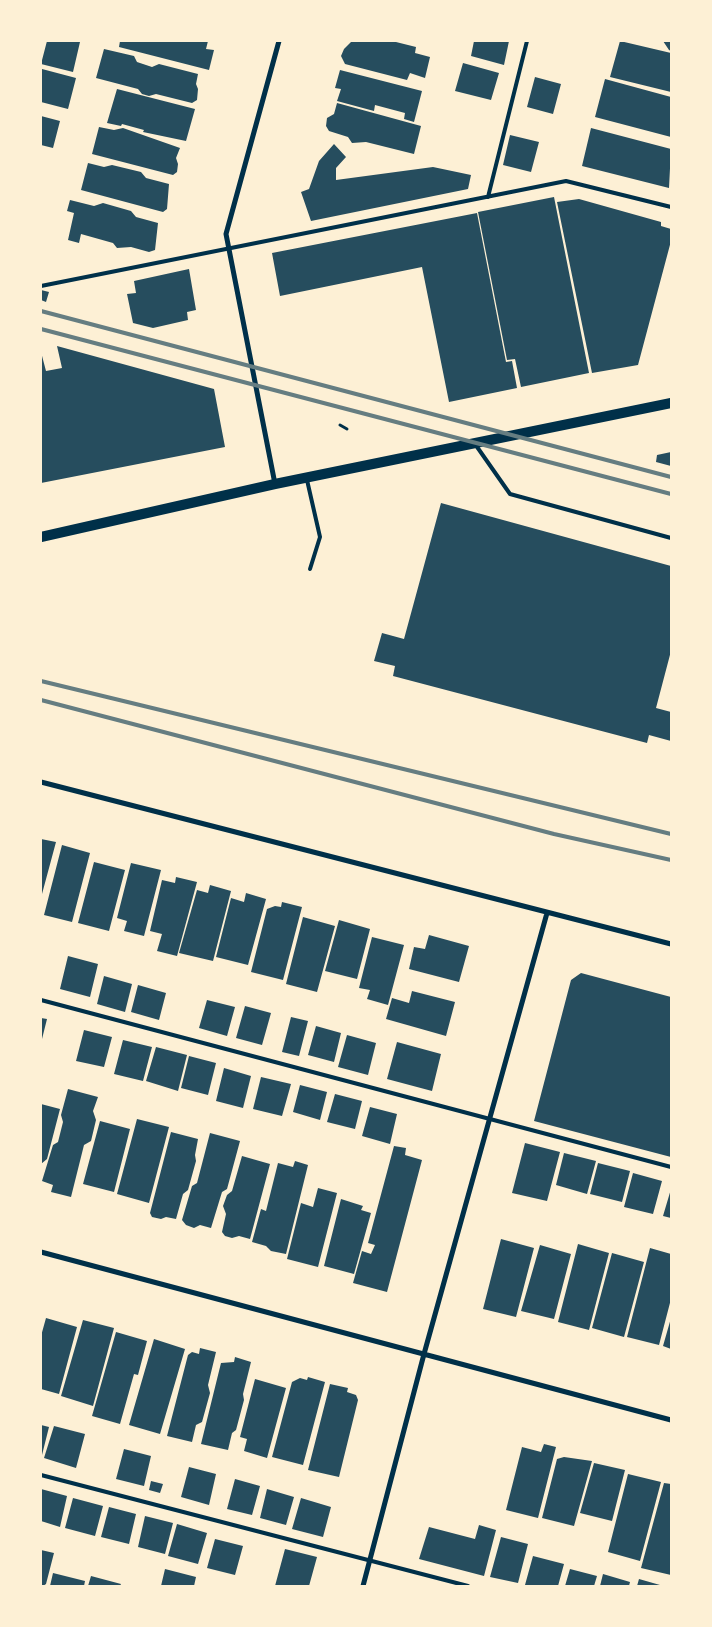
<!DOCTYPE html>
<style>
body{margin:0}
#map{position:relative;width:712px;height:1627px;overflow:hidden;background:#fdf0d5;font-family:Poppins,sans-serif}
canvas{display:block}
.frame{position:absolute;inset:0;border:42px solid #fdf0d5;pointer-events:none}
</style>
<div id="map">
<canvas width="712" height="1627"></canvas>
<div class="frame"></div>
</div>
<script>
const ctx = document.querySelector('canvas').getContext('2d');
ctx.lineJoin = 'round';
function fill(path, color) { ctx.fillStyle = color; ctx.fill(path, 'evenodd'); }
function strokePath(path, color, width, dash) { ctx.strokeStyle = color; ctx.lineWidth = width; ctx.lineCap = dash ? 'butt' : 'round'; ctx.setLineDash(dash || []); ctx.stroke(path); }
const building = new Path2D(`
 M47 41 80 42 73 72 41 64Z
 M120 41H208L206 49 214 50 209 70 119 47Z
 M352 41H392L416 47 415 53 430 57 425 78 410 73 407 80 345 64 341 56 344 49Z
 M474 41H509L504 65 471 56Z
 M620 41 671 53V92L610 77Z
 M663 41H671V51L669 50Z
 M104 49 134 56 137 62 152 67 159 64 198 74 196 84 198 89 197 100 192 103 156 94 149 96 142 94 138 89 96 78Z
 M463 63 499 73 491 100 455 91Z
 M42 69 76 78 68 109 41 102Z
 M340 70 422 91 414 122 404 119 405 113 375 105 374 111 337 101 341 89 335 88Z
 M535 77 561 84 553 114 527 107Z
 M605 79 671 97V137L595 117Z
 M117 89 195 109 186 141 143 132 144 130 122 124 121 126 107 123Z
 M337 103 421 126 414 154 366 142 352 143 348 137 329 131 326 126 327 118 334 114Z
 M41 116 60 121 53 148 41 145Z
 M99 127 114 130 123 128 180 148 176 158 178 164 177 172 173 175 92 154Z
 M591 128 671 149 669 188 582 166Z
 M510 135 539 142 531 172 503 165Z
 M334 144 346 157 336 168V180L433 167 471 175 468 189 311 221 301 192 309 189 319 161Z
 M88 163 104 167 112 165 141 172 146 178 169 184 167 209 163 212 81 190Z
 M554 197 589 373 521 387 515 359 507 360 478 212Z
 M579 199 661 222V226L671 229V241L638 365 592 373 557 202Z
 M70 200 94 206 103 203 131 211 136 217 158 223 155 250 149 252 131 247 117 248 113 243 81 234 79 243 68 240 74 213 67 211Z
 M477 213 506 362 512 361 517 388 449 402 422 267 280 296 272 253Z
 M189 269 196 310 187 312 188 320 153 328 133 323 127 294 136 293 134 281Z
 M41 290 49 292 46 302 41 300Z
 M57 346 214 389 225 447 41 483V352L46 371 62 368Z
 M671 452V466L656 462 657 455Z
 M441 503 671 566V651L656 708 671 712V741L649 735 647 743 393 676 395 666 374 661 382 633 404 639Z
 M41 839 56 842 42 894H41Z
 M62 845 90 853 72 922 44 915Z
 M94 862 125 870 109 931 78 923Z
 M131 863 161 870 144 936 124 931 127 921 117 918Z
 M176 877 197 882 177 956 157 951 162 934 150 931 162 880 175 883Z
 M210 885 231 891 213 961 179 953 197 890 208 893Z
 M246 893 266 899 248 965 216 957 231 898 244 902Z
 M282 902 302 907 283 980 251 972 267 909 275 906 281 907Z
 M303 917 335 926 317 992 286 984Z
 M339 920 370 929 357 979 325 971Z
 M429 935 469 946 459 982 409 969 414 947 425 949Z
 M372 937 404 945 388 1005 367 999 370 990 359 988Z
 M68 956 98 964 90 997 60 989Z
 M581 973 671 997V1157L534 1121 571 980Z
 M104 976 132 984 125 1012 97 1004Z
 M138 985 166 993 159 1020 131 1012Z
 M412 991 455 1002 446 1036 386 1019 392 998 409 1003Z
 M207 1000 235 1007 227 1036 199 1028Z
 M245 1006 271 1013 262 1045 236 1038Z
 M291 1017 308 1021 299 1056 282 1052Z
 M41 1018 47 1019 42 1039H41Z
 M316 1026 341 1033 334 1062 308 1055Z
 M84 1030 112 1037 104 1067 76 1061Z
 M347 1035 376 1043 368 1075 338 1067Z
 M123 1040 152 1047 143 1081 114 1074Z
 M397 1042 441 1054 432 1091 387 1079Z
 M156 1047 187 1055 178 1091 146 1081Z
 M189 1056 216 1063 208 1095 181 1088Z
 M224 1068 251 1076 243 1108 216 1101Z
 M261 1077 291 1084 282 1116 253 1109Z
 M300 1085 327 1092 320 1120 293 1112Z
 M68 1089 98 1097 93 1111 96 1120 91 1141 84 1145 71 1197 51 1192 53 1185 42 1181 53 1145 58 1142 63 1122 61 1115Z
 M335 1094 362 1101 355 1129 327 1122Z
 M41 1104 60 1109 47 1159 41 1164Z
 M370 1107 397 1114 390 1144 362 1136Z
 M137 1119 169 1127 149 1203 117 1194Z
 M100 1121 130 1129 114 1192 83 1184Z
 M171 1132 198 1139 195 1155 196 1161 188 1190 183 1194 176 1219 166 1217 161 1219 152 1217 150 1213Z
 M210 1133 240 1141 227 1189 222 1192 211 1228 200 1225 194 1228 186 1225 182 1220 192 1186 197 1183Z
 M525 1143 560 1152 547 1201 512 1193Z
 M394 1146 406 1148 405 1155 422 1160 387 1292 353 1283 362 1251 371 1254 375 1245 368 1243Z
 M564 1153 596 1161 587 1194 556 1185Z
 M242 1156 270 1164 250 1239 239 1236 232 1238 225 1236 222 1232 226 1214 223 1206 227 1195 232 1191Z
 M295 1161 308 1165 286 1254 271 1251 266 1246 252 1242 261 1209 266 1211 278 1163 293 1167Z
 M598 1163 630 1171 622 1202 590 1194Z
 M633 1173 662 1181 653 1214 624 1207Z
 M318 1188 337 1193 318 1267 287 1259 301 1203 313 1207Z
 M671 1189V1218L663 1216Z
 M341 1199 363 1206 361 1210 371 1213 354 1274 324 1266Z
 M501 1239 534 1248 516 1317 483 1309Z
 M578 1244 609 1253 589 1330 558 1322Z
 M540 1245 571 1254 554 1319 521 1311Z
 M650 1248 671 1254V1299L659 1345 627 1337Z
 M612 1253 644 1262 624 1337 592 1328Z
 M46 1318 77 1327 59 1394 41 1389V1336Z
 M671 1318V1349L663 1346Z
 M83 1320 114 1328 93 1406 61 1396Z
 M116 1332 147 1341 138 1375 134 1374 120 1424 92 1416Z
 M154 1339 185 1349 160 1434 129 1425Z
 M200 1348 216 1352 208 1385 210 1393 202 1422 196 1425 192 1442 167 1436 188 1355 192 1352 199 1354Z
 M235 1357 251 1362 243 1394 244 1400 236 1430 232 1433 228 1450 201 1444 221 1363 234 1362Z
 M308 1377 325 1382 303 1465 272 1457 292 1382 300 1378 307 1380Z
 M255 1379 286 1388 267 1458 244 1451 247 1439 240 1437Z
 M330 1384 348 1388 347 1392 356 1395 358 1400 339 1477 308 1470Z
 M41 1425 49 1427 42 1455 41 1454Z
 M54 1426 85 1434 76 1468 44 1458Z
 M544 1444 556 1447 538 1518 506 1510 522 1447 541 1452Z
 M124 1449 151 1456 144 1486 116 1479Z
 M564 1457 592 1461 574 1526 542 1518 557 1459Z
 M594 1463 625 1470 612 1521 580 1513Z
 M189 1467 216 1474 209 1505 181 1497Z
 M628 1474 661 1482 640 1561 608 1552Z
 M235 1479 260 1486 252 1515 227 1509Z
 M151 1481 163 1484 160 1493 149 1490Z
 M664 1483 671 1484V1575L641 1568Z
 M41 1489 67 1496 60 1527 41 1521Z
 M267 1489 294 1497 286 1525 260 1518Z
 M73 1498 103 1506 95 1536 65 1528Z
 M301 1498 331 1507 323 1537 292 1529Z
 M109 1507 136 1514 129 1544 101 1537Z
 M145 1516 173 1523 165 1554 138 1547Z
 M177 1524 207 1533 198 1564 168 1556Z
 M479 1525 496 1530 484 1576 419 1559 429 1527 475 1539Z
 M501 1537 528 1544 518 1583 490 1577Z
 M215 1539 243 1546 235 1575 207 1568Z
 M285 1549 317 1557 309 1586H275Z
 M41 1550 54 1553 46 1584 43 1586H41Z
 M533 1556 564 1564 558 1586 525 1585Z
 M165 1569 196 1577 194 1586H161Z
 M570 1569 597 1576 594 1586H565Z
 M53 1573 85 1581 84 1586H50Z
 M603 1574 630 1582 629 1586H600Z
 M91 1576 121 1584 120 1586H88Z
 M639 1579 660 1585V1586H637Z`);
const path = new Path2D(`
 M340 425 347 429`);
const service = new Path2D(`
 M488 197 527 41
 M41 286 566 181 671 207
 M475 444 510 494 671 538
 M307 480 320 537 310 569
 M41 1000 671 1167
 M41 1475 468 1586`);
const minor = new Path2D(`
 M275 484 226 234 279 41
 M41 782 671 944
 M41 1252 671 1420
 M363 1586 424 1354 547 913`);
const secondary = new Path2D(`
 M41 537 275 484 671 403`);
const rail = new Path2D(`
 M41 311 671 477
 M41 329 671 494
 M41 681 671 834
 M41 700 554 834 671 860`);
fill(building, '#264d5e');
strokePath(path, '#003049', 3);
strokePath(service, '#003049', 4);
strokePath(minor, '#003049', 5);
strokePath(secondary, '#003049', 10);
strokePath(rail, '#657d81', 4);
</script>
